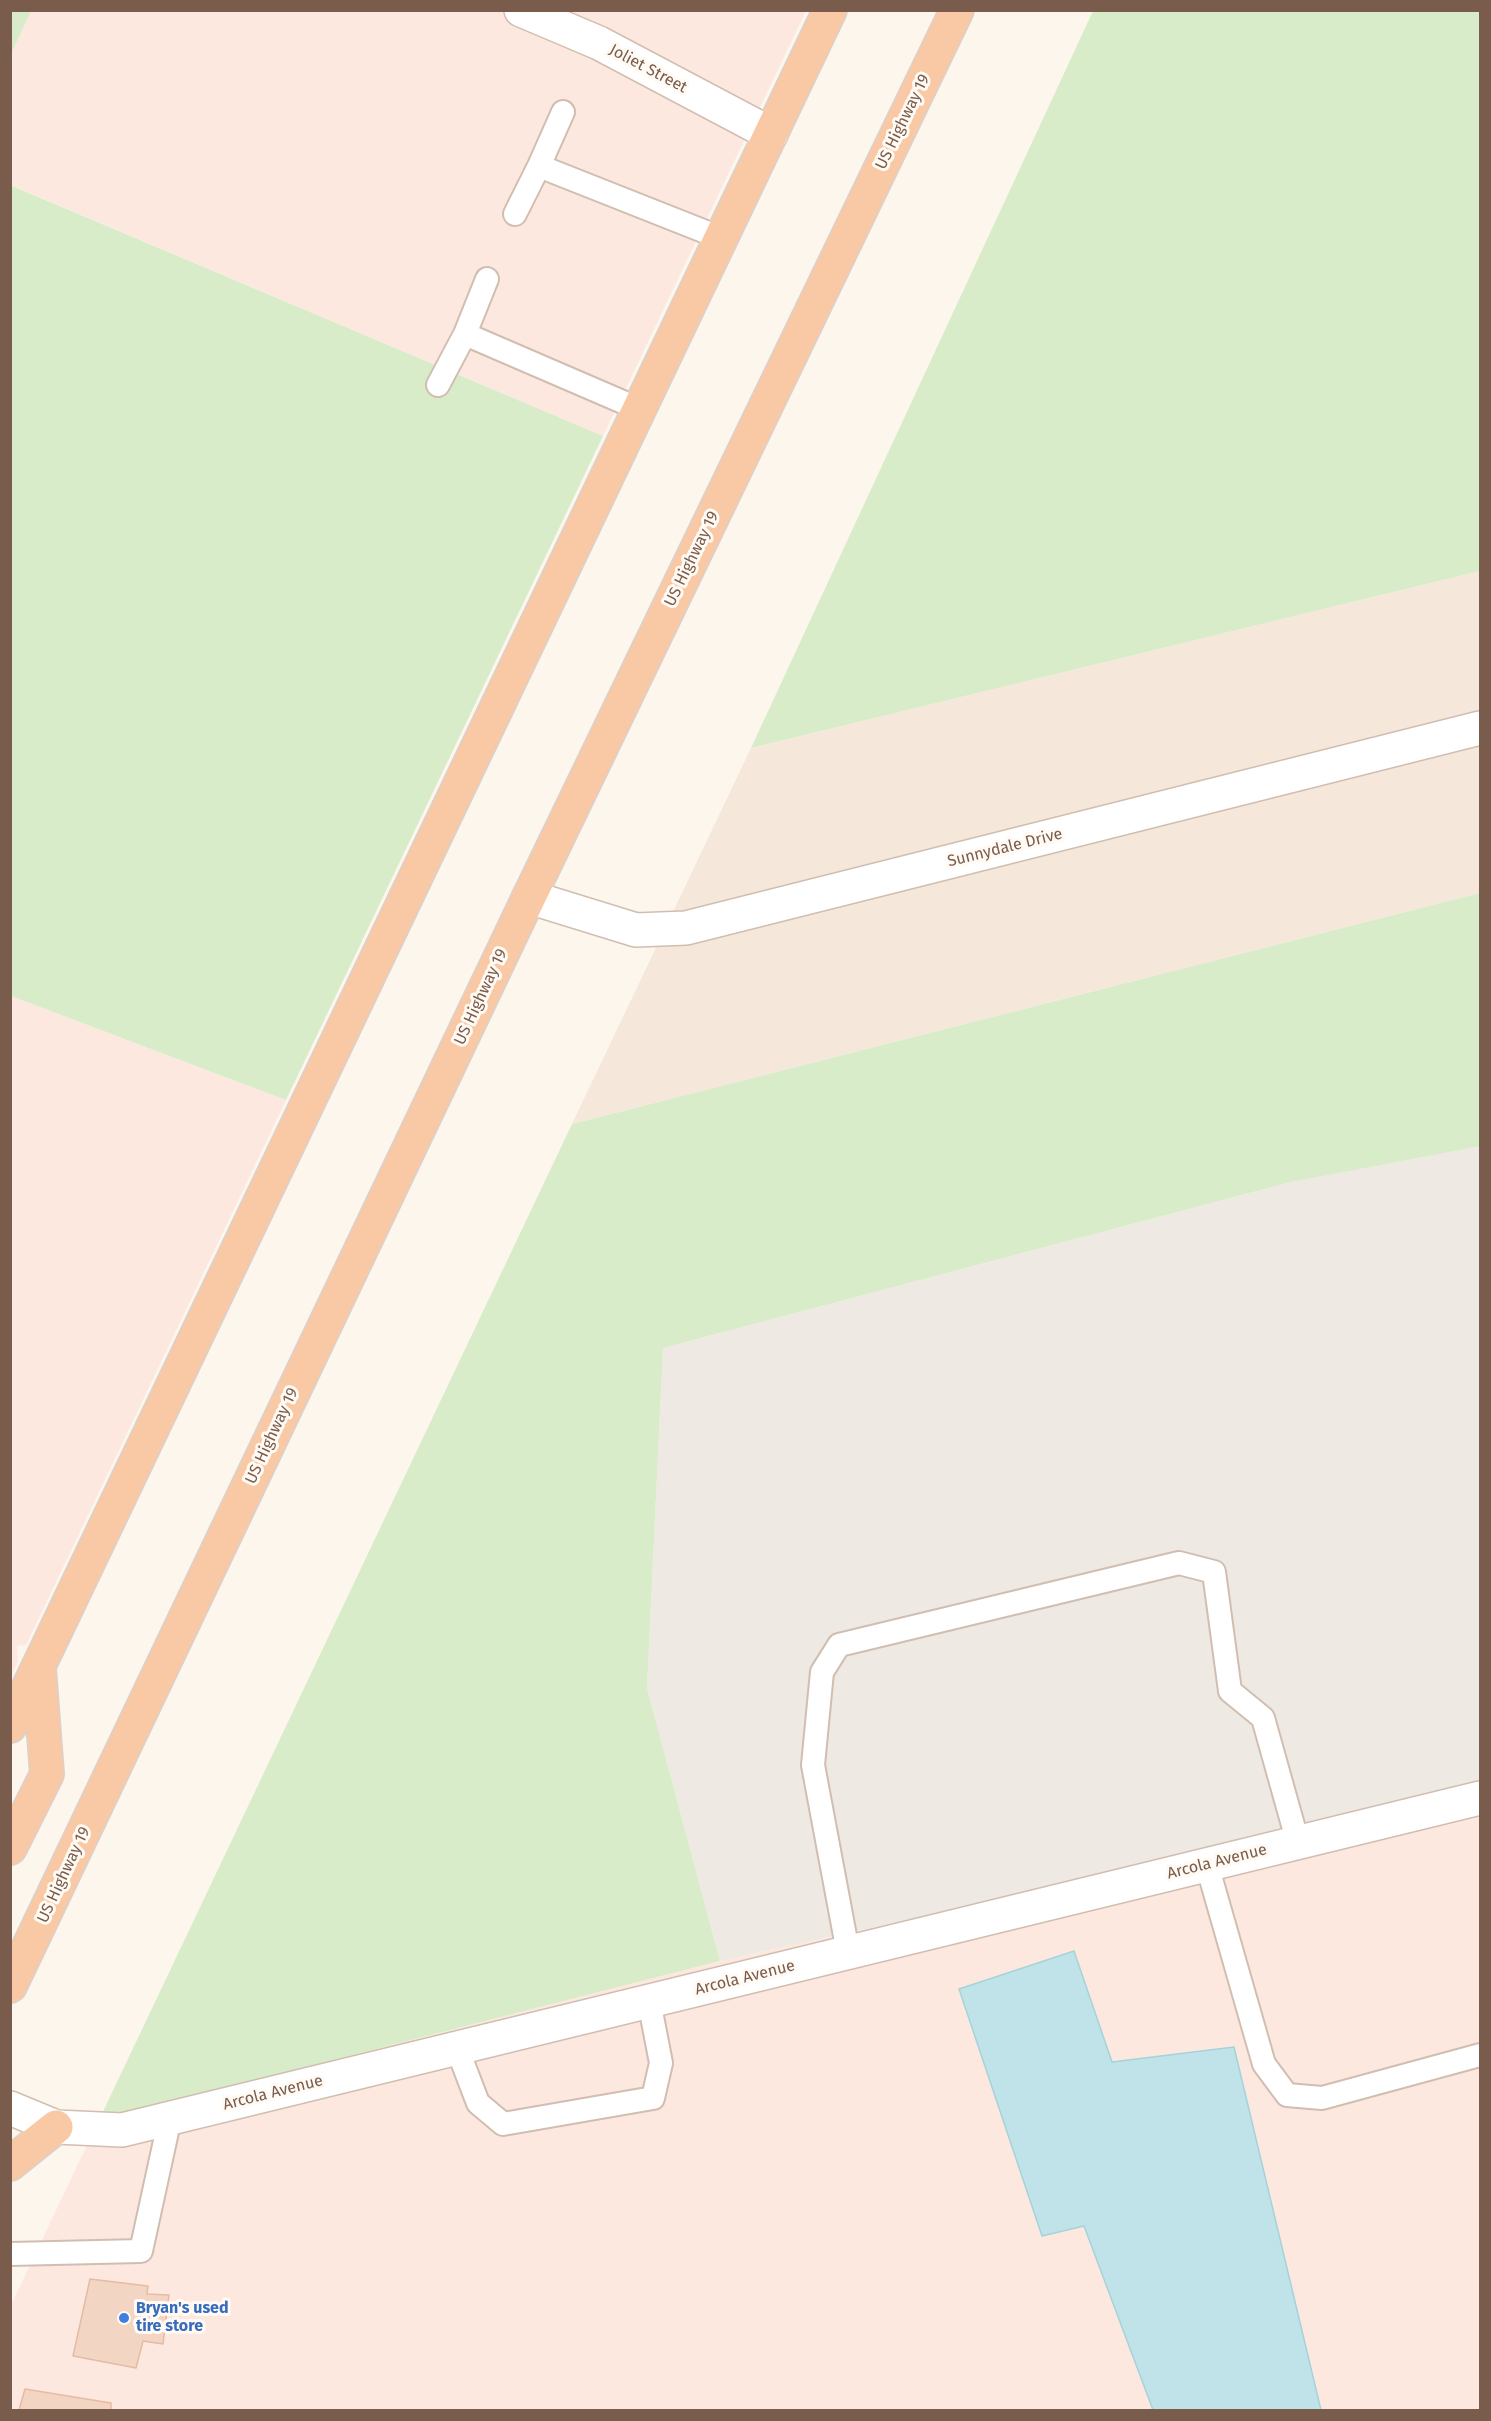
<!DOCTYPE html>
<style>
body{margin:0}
#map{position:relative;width:1491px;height:2421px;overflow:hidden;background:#fdf6ec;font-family:"Fira Sans",sans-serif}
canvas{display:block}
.frame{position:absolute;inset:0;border:12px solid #7a5c4d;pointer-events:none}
</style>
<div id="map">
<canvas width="1491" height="2421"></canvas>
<div class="frame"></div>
</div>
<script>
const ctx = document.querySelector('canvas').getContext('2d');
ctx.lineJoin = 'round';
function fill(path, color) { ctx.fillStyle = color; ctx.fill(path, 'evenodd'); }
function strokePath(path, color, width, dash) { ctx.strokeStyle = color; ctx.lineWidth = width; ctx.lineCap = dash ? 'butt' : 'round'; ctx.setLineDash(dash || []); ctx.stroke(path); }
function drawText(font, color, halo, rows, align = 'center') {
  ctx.font = font + ' "Fira Sans",sans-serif'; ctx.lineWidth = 6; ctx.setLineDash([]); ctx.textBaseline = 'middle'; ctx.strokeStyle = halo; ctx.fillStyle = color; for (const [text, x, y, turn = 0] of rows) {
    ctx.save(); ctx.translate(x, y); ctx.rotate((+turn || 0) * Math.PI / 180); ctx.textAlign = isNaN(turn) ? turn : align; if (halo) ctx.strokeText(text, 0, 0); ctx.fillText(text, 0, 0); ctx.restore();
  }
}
const residential = new Path2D(`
 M1480 571V893L572 1124 751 748Z`);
const commercial = new Path2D(`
 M31 11H806L603 436 11 185V54Z
 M11 996 286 1100 26 1645 17 1646 18 1661 11 1676Z
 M1480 1794V2410H1321L1234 2047 1112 2062 1074 1951 959 1990 1043 2236 1084 2225 1153 2410H11L10 2307 99 2120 720 1961Z`);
const industrial = new Path2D(`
 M1473 1146H1480V1794L720 1961 647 1688 663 1348 1291 1182Z`);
const green = new Path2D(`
 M11 10 31 11 11 54 10 11Z
 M1093 11H1480V571L751 748Z
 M10 185 603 436 286 1100 11 996Z
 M1480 893V1146L1291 1182 663 1348 647 1688 720 1961 99 2120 572 1124Z`);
const water = new Path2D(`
 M1074 1951 1112 2062 1234 2047 1321 2410H1153L1084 2226 1042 2236 959 1989Z`);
const building = new Path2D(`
 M90 2279 148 2286 147 2294 169 2295 163 2344 143 2341 136 2368 73 2356Z
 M25 2389 111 2403V2410H19Z`);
const service = new Path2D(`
 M563 112 539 166 721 238
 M515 214 539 166
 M487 279 465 334 639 409
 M438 385 465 334
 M1207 1865 1264 2064 1287 2095 1322 2098 1480 2055
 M848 1952 813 1765 822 1672 839 1645 1179 1563 1214 1572 1230 1691 1263 1718 1298 1843
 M457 2048 478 2103 503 2124 653 2098 661 2063 649 2001
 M10 2254 141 2251 170 2118`);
const minor = new Path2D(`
 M521 10 599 43 771 134
 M529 897 636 930 686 928 1480 728
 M10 2108 56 2127 122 2130 1480 1798`);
const trunk = new Path2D(`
 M10 1726 830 10
 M10 1848 47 1774 39 1669
 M10 1986 529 897 957 10
 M10 2164 56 2127`);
const markers = [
 [124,2318,6,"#3f7fe0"]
];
const streetNames = [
 ["Joliet Street",648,69,28],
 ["US Highway 19",903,122,-64],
 ["US Highway 19",692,559,-64],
 ["Sunnydale Drive",1005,848,-14],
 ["US Highway 19",481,997,-65],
 ["US Highway 19",272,1436,-65],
 ["Arcola Avenue",1217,1862,-14],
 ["US Highway 19",64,1875,-65],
 ["Arcola Avenue",745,1978,-14],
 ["Arcola Avenue",273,2093,-14]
];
const shopNames = [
 ["Bryan's used",136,2309],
 ["tire store",136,2327]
];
fill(residential, '#f5e8da');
fill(commercial, '#fde8e0');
fill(industrial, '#efe9e4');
fill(green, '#d8ecc9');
fill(water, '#bfe3e8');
strokePath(water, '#a5d3da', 1.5);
fill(building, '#f3d5c3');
strokePath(building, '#e6bba3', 1.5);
strokePath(service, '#d1beb0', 26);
strokePath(minor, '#d1beb0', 36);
strokePath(trunk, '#dad1cd', 36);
strokePath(service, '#fff', 22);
strokePath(minor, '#fff', 33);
strokePath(trunk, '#f9c8a4', 33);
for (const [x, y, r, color] of markers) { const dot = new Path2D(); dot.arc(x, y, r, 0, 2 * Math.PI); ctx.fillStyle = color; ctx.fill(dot); strokePath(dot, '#fffaf3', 2); }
drawText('16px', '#7a5c4d', '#fffaf3', streetNames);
drawText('bold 16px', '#366cbe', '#fffaf3', shopNames, 'left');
</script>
